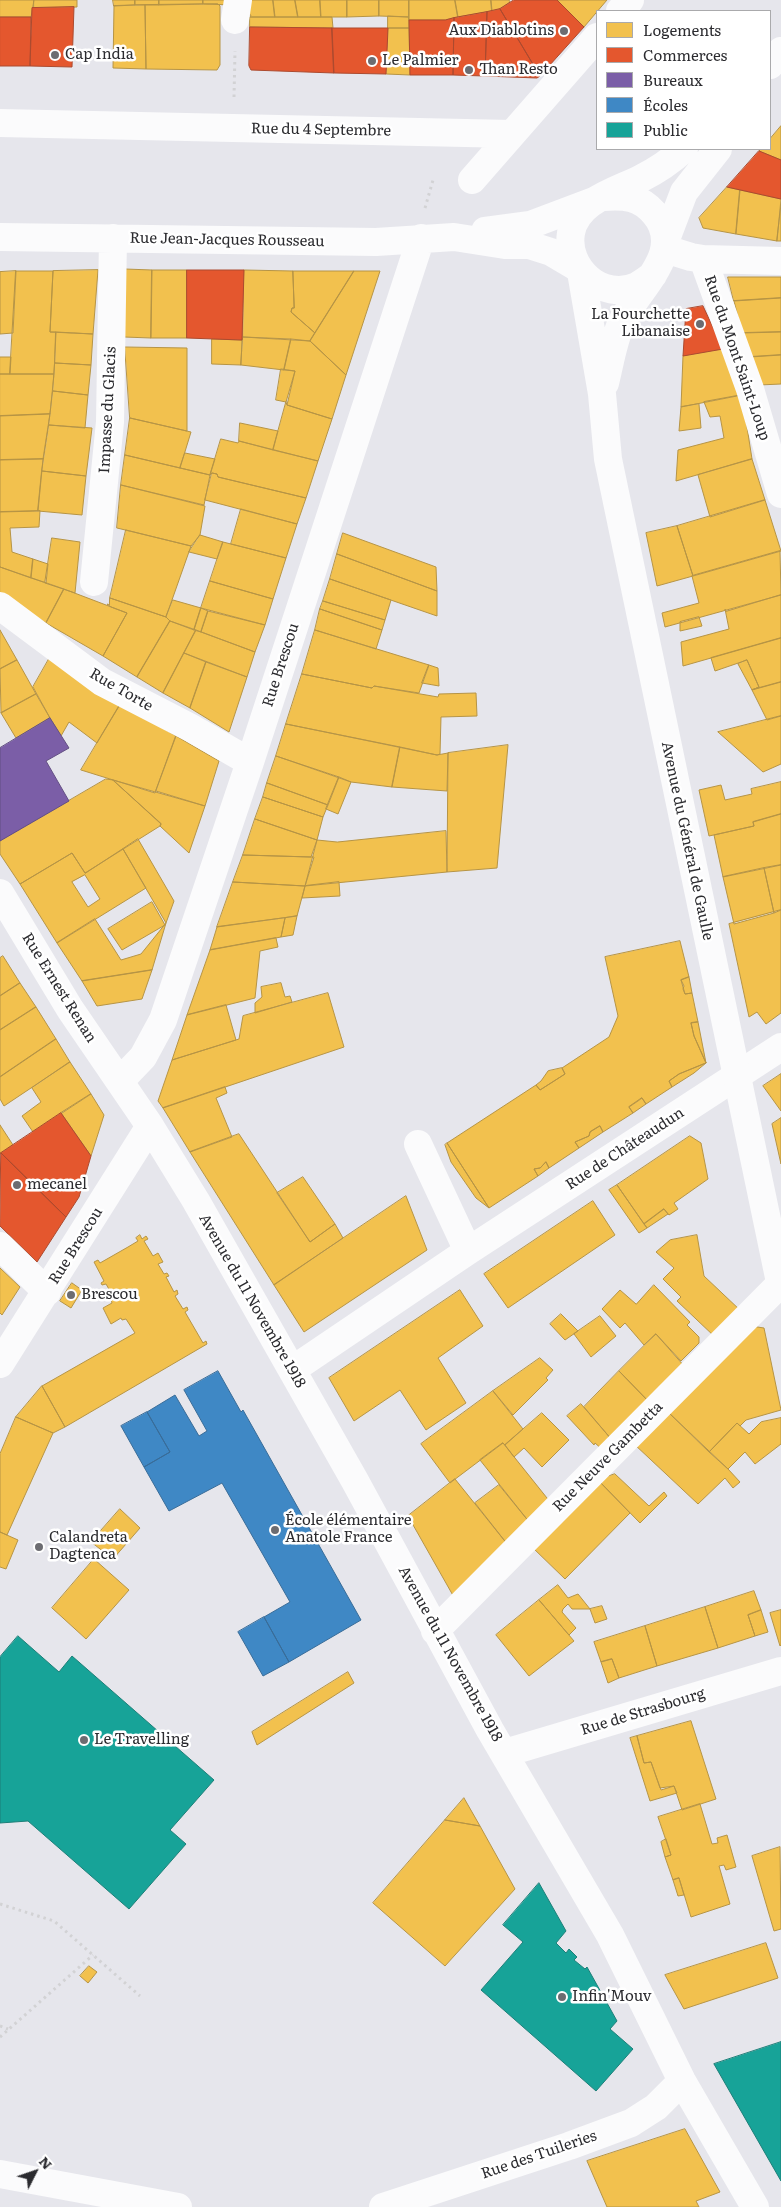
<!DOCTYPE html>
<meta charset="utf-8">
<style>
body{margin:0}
#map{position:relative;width:781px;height:2207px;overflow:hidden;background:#e6e6ec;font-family:Literata,serif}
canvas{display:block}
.legend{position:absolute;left:596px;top:10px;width:175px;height:140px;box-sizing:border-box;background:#fff;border:1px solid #aaaaac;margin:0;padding:6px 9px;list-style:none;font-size:15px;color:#2b2b2f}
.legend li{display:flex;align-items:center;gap:10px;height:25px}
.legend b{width:25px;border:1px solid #aaaaac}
.north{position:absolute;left:10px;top:2147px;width:50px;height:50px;-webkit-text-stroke:4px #fff;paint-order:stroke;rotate:49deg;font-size:14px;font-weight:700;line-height:20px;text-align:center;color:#2b2b2f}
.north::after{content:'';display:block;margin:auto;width:18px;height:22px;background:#2b2b2f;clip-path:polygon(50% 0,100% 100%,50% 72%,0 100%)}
</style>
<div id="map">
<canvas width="781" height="2207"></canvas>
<ul class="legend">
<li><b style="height:14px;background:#f2c14e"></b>Logements</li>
<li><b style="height:14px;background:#e4572e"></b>Commerces</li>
<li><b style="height:14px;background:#7b5ea7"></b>Bureaux</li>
<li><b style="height:14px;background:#3f88c5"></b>Écoles</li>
<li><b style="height:14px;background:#17a398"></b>Public</li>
</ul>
<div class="north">N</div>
</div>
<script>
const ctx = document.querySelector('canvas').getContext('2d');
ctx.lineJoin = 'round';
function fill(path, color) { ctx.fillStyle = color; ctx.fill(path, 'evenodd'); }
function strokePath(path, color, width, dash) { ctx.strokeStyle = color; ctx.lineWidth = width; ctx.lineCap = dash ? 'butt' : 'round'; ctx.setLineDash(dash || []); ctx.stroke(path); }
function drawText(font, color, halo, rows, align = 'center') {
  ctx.font = font + ' Literata,serif'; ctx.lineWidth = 5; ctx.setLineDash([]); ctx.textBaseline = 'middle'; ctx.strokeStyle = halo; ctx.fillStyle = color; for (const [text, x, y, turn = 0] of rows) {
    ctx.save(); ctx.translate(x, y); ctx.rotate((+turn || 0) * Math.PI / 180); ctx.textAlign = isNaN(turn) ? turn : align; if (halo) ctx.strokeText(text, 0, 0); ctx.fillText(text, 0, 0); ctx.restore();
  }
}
const homes = new Path2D(`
 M0 0H34L31 17H0Z
 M34 0H77V7L34 8Z
 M113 0H135V5L114 6Z
 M135 0H159V5H135Z
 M159 0H203V4L159 5Z
 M203 0H232V5L203 4Z
 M243 0H273L275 17H250L251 15 243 14Z
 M273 0H295L298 17H275Z
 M295 0H320L321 17H298Z
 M320 0H347V17H321Z
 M347 0H379V16L347 17Z
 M379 0H409V17L379 16Z
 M409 0H455L458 17 445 20H409Z
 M455 0H491L492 11 458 17Z
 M491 0H509L510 2 500 9 492 11Z
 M557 0H607L584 27Z
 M218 4 220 6V65L217 70 146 69 145 5Z
 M145 5 146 69 113 68 114 6Z
 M388 16 409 17V28H388Z
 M250 17H332L333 28 250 27Z
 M388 28H409L410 75 386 74Z
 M781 126V160L759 151 761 149H770V139Z
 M727 187 740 190 736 234 703 228 699 218Z
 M740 190 781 199 777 241 736 234Z
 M781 205V241H777Z
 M125 269 152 270 151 338 124 337Z
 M98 270 93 334 50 332 53 271Z
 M152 270H187V338H151Z
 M244 270 293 271 294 308H292L291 312 315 333 310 341 243 337Z
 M16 271 13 333 0 334V272Z
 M16 271H53L50 332H56L54 374H10Z
 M293 271H354L315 333 291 312 292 308H294Z
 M354 271H380L346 375 310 341Z
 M728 277H781V298L734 301Z
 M781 298V332L742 333 734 301Z
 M56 332 93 334 91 365 55 363Z
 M781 332V355L750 357 742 333Z
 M243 337 291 339 284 370 241 365Z
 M212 339 242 340 241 365 212 364Z
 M291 339 310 341 346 375 332 419 287 405 295 371 284 370Z
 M125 347 187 348V431L130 418Z
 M723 349 742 395 681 407 683 356Z
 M781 355V384L759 385 750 357Z
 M0 357H11L10 374H0Z
 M55 363 91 365 88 395 53 391Z
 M281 369 295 371 286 402 276 400Z
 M0 374H54L50 414 0 416Z
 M53 391 88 395 85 428 49 425Z
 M742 395 752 459 676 481 678 450 724 438 720 416 710 417 704 402Z
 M286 402 287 405 332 419 318 461 273 450Z
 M699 404 701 428 679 431 681 407Z
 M50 414 43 459 0 460V416Z
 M130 418 191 432 180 468 125 455Z
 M240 423 278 431 273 450 239 441Z
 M49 425 92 428 86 476 42 471Z
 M221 439 238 443 239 441 318 461 306 498 218 477 217 474 212 473 210 475Z
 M185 453 215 459 210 475 180 468Z
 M125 455 210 475 204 505 121 485Z
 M43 459 38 511 0 512V460Z
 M752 459 765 500 710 517 698 475Z
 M42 471 86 476 82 515 38 511Z
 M212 473 217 474 218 477 306 498 297 524 205 500Z
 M121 485 205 506 200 535 191 546 117 528Z
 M765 500 781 551 693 576 677 526Z
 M241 509 297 524 286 558 231 544Z
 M40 511 39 527 10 528 12 552 33 559 31 578 0 567V512Z
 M677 526 693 576 657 586 646 533Z
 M126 530 191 546 166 617 110 598Z
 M343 533 436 567 437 591 337 554Z
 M200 535 223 542 217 559 189 552Z
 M52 538 80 542 75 593 45 583Z
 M223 542 286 558 273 599 210 581Z
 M780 551 781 595 665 627 662 613 699 603 692 576Z
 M337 554 437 591V616L330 579Z
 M33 559 48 564 46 583 31 578Z
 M0 567 64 589 46 623 0 595Z
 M330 579 391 600 385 620 323 601Z
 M210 581 273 599 265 625 201 608Z
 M64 589 127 613 103 656 46 623Z
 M781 595V638L683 666 681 642 729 629 725 609 726 611Z
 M110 598 166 617 170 621 137 677 103 656 127 613 111 607 107 604 109 605Z
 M173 600 201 608 194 630 170 621 166 617Z
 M323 601 385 620 382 630 320 609Z
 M201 608 208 611 201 632 194 630Z
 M320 609 382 630 376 649 315 630Z
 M208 611 265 625 255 652 201 632Z
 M699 617 702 626 680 631V622Z
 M170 621 196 630 163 693 137 677Z
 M0 630 17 660 0 669Z
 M196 630 255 652 247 677 184 653Z
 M315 630 429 665 419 693 374 686 372 688 302 674Z
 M781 638V682L752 690 759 687 747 660 715 671 711 658Z
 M184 653 206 662 190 708 163 693Z
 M49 659 121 703 97 743 69 722 61 736 50 718 33 687Z
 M17 660 36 694 1 713 0 669Z
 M747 660 759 687 752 690 738 664Z
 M206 662 247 677 229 732 190 708Z
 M429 665 438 668 439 686 422 683Z
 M302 674 372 688 374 686 438 697 439 694 476 693 477 716 441 717 440 754 437 755 286 724Z
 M781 682V716L767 720 752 690Z
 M36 694 50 718 16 738 1 713Z
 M121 703 176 736 155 793 81 770Z
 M781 716V764L763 772 718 732Z
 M286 724 400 747 392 787 351 782 276 756Z
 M176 736 219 761 205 806 156 791Z
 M508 745 497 868 447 872 448 753Z
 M400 747 437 755 448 753 447 791 392 787Z
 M276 756 339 777 328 805 267 783Z
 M339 777 351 782 338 814 326 809Z
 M106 779 113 780 161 824 160 826 85 873 72 853 20 884 0 854V841Z
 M113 780 205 806 189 853 160 826 161 824Z
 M781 782V814L753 822 754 826 709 836 699 790 721 785 725 800 752 794 751 789Z
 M267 783 328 805 323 817 263 797Z
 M263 797 323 817 317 840 255 819Z
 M781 814V865L723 877 714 835 754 826 753 822Z
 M255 819 317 840 311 857 243 855Z
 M446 831 447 872 305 886 317 840 337 842Z
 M138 839 174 901 166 923 123 849Z
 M123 849 146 888 57 943 20 884 72 853 85 873ZM85 875 100 899 88 907 72 882Z
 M243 855 311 857H314L305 886 233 882Z
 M781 865V910L774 913 764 868Z
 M764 868 774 913 734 924 723 877Z
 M233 882 305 886 297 916 217 927Z
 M339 882 340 896 302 898 305 886Z
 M152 902 165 925 122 950 108 929Z
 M781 910V1013L766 1024 757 1012 749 1017 729 924Z
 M297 916 293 935 281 937 285 918Z
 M285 918 281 937 210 950 217 927Z
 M95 919 121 960 141 954 166 923 152 970 82 981 57 943Z
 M276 938 278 947 260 951 255 998 187 1015 210 950Z
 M680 941 689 977 681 980 684 986 683 989 685 994 692 993 698 1022 691 1023 694 1036 706 1063 679 1074 669 1081 672 1087 646 1104 642 1098 638 1101 629 1107 633 1113 603 1132 600 1126 590 1132 589 1136 575 1142 579 1148 549 1168 546 1162 540 1168 534 1169 538 1176 489 1208 447 1143 536 1085 540 1090 565 1074 562 1068 609 1037 618 1016 605 957Z
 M3 956 20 983 0 996V958Z
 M152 970 142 999 97 1006 82 981Z
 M689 977 692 993 685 994 681 980Z
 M20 983 36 1007 0 1030V996Z
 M281 983 285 997 290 996 292 1002 255 1013V1003L262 997 261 987Z
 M328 993 344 1047 163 1108 158 1101 172 1060 239 1039 243 1016Z
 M226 1005 236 1040 172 1060 187 1015Z
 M36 1007 56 1039 0 1077V1030Z
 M698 1022 706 1063 694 1036 691 1023Z
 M56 1039 70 1062 4 1106 0 1099V1077Z
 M70 1062 91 1094 33 1132 22 1116 41 1102 32 1088Z
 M706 1063 694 1073 672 1087 669 1081 679 1074Z
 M562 1068 565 1074 540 1090 536 1085 541 1081 548 1071Z
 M781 1074V1111L763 1086Z
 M225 1087 227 1093 216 1098 232 1137 190 1152 163 1108Z
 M91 1094 104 1115 91 1156 61 1113Z
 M642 1098 646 1104 633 1113 629 1107Z
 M781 1118V1164L772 1124Z
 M0 1125 13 1145 0 1154Z
 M600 1126 603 1132 579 1148 575 1142 589 1136 590 1132Z
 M239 1134 310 1242 335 1224 343 1238 274 1285 190 1152Z
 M690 1136 701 1143 708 1179 674 1203 678 1209 669 1215 664 1209 644 1224 617 1185Z
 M447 1143 489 1208 476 1198 451 1162 445 1145Z
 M546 1162 549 1168 538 1176 534 1169 540 1168Z
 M303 1177 335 1224 310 1242 277 1193Z
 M617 1185 647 1228 639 1233 609 1190Z
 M406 1196 427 1250 304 1332 274 1285Z
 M593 1201 615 1235 508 1308 484 1274Z
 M664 1209 668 1214 647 1228 644 1224Z
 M140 1235 142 1239 146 1236 148 1239 144 1241 153 1256 158 1253 163 1262 158 1264 164 1274 167 1273 169 1276 166 1277 174 1292 177 1290 178 1294 175 1296 183 1309 187 1307 188 1310 185 1312 203 1343 206 1341 207 1344 65 1427 42 1386 135 1333 126 1319 122 1320 121 1318 111 1324 103 1308 112 1303 111 1300 114 1298 106 1284 102 1285 101 1283 104 1281 94 1262 98 1260 100 1263 128 1247 138 1241 136 1238Z
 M697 1235 704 1276 741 1311 715 1337 677 1301 681 1297 663 1279 674 1268 656 1252 670 1240Z
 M0 1268 20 1287 2 1315 0 1313Z
 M72 1283 82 1290 71 1308 60 1301Z
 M654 1285 690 1322 687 1325 699 1337V1343L681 1361 656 1334 644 1345 625 1323 620 1328 602 1309 620 1290 636 1304Z
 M460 1290 483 1326 438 1358 466 1403 426 1430 400 1390 354 1421 329 1378Z
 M561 1314 578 1331 565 1340 550 1324Z
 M600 1316 616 1336 591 1357 574 1334Z
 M751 1326 764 1328 781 1410 746 1420 740 1426 737 1423 709 1452 667 1411Z
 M656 1334 685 1367 650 1403 619 1371Z
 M540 1358 553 1370 546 1378 548 1380 513 1415 493 1391Z
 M619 1371 650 1403 612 1440 584 1407Z
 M42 1386 65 1427 53 1433 16 1417Z
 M493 1391 523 1429 505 1445 503 1443 450 1483 421 1444Z
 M581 1404 612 1440 603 1450 595 1443 594 1445 567 1416Z
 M667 1411 728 1469 740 1482 733 1488 725 1478 698 1504 634 1444Z
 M542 1413 569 1440 542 1467 524 1448 514 1457 505 1445Z
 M16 1417 53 1433 7 1535 0 1532V1454Z
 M781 1418V1444L755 1464 745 1452 728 1469 709 1452 737 1423 749 1434 761 1422Z
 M503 1443 551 1503 530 1523 480 1460Z
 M615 1474 649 1506 664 1492 667 1496 640 1523 598 1480Z
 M455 1479 508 1545 455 1599 408 1516Z
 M598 1480 630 1513 565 1579 532 1547Z
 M499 1485 530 1523 508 1545 475 1503Z
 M120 1509 140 1528 113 1559 91 1542Z
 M0 1532 18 1540 6 1569 0 1567Z
 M94 1559 129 1590 86 1639 52 1608Z
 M558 1585 568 1598 578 1594 590 1609H572L568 1604 563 1609 562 1612 576 1628 569 1635 539 1600Z
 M754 1591 761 1610 748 1615 755 1636 718 1648 705 1607Z
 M539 1600 574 1641 529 1676 496 1635Z
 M602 1606 607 1619 595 1623 590 1609Z
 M705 1607 718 1648 657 1666 645 1626Z
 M761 1610 768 1632 755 1636 748 1615Z
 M781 1610V1645L780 1646 770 1613Z
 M645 1626 657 1666 619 1678 612 1659 601 1662 594 1642Z
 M612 1659 619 1678 608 1683 601 1662Z
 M348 1672 354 1683 257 1745 252 1732Z
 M691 1721 716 1799 682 1810 674 1786 661 1790 651 1762 644 1763 637 1736Z
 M637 1736 644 1763 651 1762 660 1788 674 1786 677 1793 650 1801 630 1738Z
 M464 1798 480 1826 445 1820Z
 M700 1804 712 1844 718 1843 717 1838 727 1835 736 1867 726 1870 724 1865 719 1866 730 1904 691 1917 679 1878 673 1880 665 1857 671 1855 658 1817Z
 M445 1820 480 1826 515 1889 445 1966 373 1903Z
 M666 1839 671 1855 665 1857 661 1842Z
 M780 1847 781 1929 774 1931 752 1856Z
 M679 1878 684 1895 678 1896 673 1880Z
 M766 1943 778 1978 684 2009 665 1975Z
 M89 1966 97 1972 88 1983 80 1976Z
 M685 2129 720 2192 696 2201 699 2207H607L587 2161Z`);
const shops = new Path2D(`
 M514 0H557L584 27 540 76 500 9Z
 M74 7 72 67 30 66 32 8Z
 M500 9 540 76 537 78 485 76 487 12Z
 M487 12 485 76 453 75 454 18Z
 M0 17H31L30 66H0Z
 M454 18 453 75H410L409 20H445Z
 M250 27 332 28 334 73 251 70 249 66Z
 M332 28H388L386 74 334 73Z
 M759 151 781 160V199L727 187Z
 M187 270H244L242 340 187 338Z
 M703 306 723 349 683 356 686 309Z
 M61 1113 91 1156 79 1197 66 1217 1 1153Z
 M1 1153 66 1217 37 1262 0 1226Z`);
const offices = new Path2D(`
 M50 718 69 748 46 761 69 801 0 841V748Z`);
const schools = new Path2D(`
 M218 1371 241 1412 243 1410 361 1620 289 1662 264 1617 290 1602 222 1483 169 1511 144 1467 170 1452 147 1412 175 1395 199 1436 207 1431 184 1390Z
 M147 1412 170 1452 144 1467 121 1426Z
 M264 1617 289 1662 263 1676 238 1632Z`);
const public = new Path2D(`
 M18 1636 59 1672 72 1656 214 1780 170 1830 186 1844 129 1909 28 1821 0 1823V1657Z
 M539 1883 566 1931 556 1943 566 1953 569 1949 577 1957 574 1960 585 1969 587 1967 617 2021 610 2029 633 2049 596 2091 481 1990 523 1942 503 1925Z
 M781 2042V2181L714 2064Z`);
const path = new Path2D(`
 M234 97 235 51
 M425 208 433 180
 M0 1904 54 1921 140 1996
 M0 2026 8 2029
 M0 2037 93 1955`);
const minor = new Path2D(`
 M620 11 630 0
 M235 20 238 0
 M0 123 512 134
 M472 180 597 37
 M485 231 530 225 591 202
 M0 237 376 242 454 237 505 245H529L551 252 578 268
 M665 249 691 257 703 259 750 389 781 494
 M703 259 781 261
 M94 582 110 422 113 238
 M0 606 102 682 191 728 250 762
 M0 893 70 1009 150 1126 196 1201 355 1481 490 1730 610 1935 682 2081 755 2207
 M120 1081 143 1057 163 1020 250 762 421 238
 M418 1144 468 1251
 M0 1246 47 1292
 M0 1364 150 1126
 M292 1370 468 1251 781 1047
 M435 1631 781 1283
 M505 1753 781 1671
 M0 2174 178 2207
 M383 2207 569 2146 631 2123 656 2107 682 2081`);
const major = new Path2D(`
 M770 65 781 51
 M603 197C625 195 640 197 654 213 688 252 635 290 621 324 613 342 610 363 605 383
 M665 242 684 192 718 149
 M581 272 602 394 608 459 781 1287
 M653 275C648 279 642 283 637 286 602 302 565 268 571 233 576 201 616 191 640 179 656 171 671 161 684 149`);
const markers = [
 [564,31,5,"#6c6c71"],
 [55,55,5,"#6c6c71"],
 [372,61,5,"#6c6c71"],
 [469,70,5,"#6c6c71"],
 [700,324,5,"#6c6c71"],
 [17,1185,5,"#6c6c71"],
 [71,1295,5,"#6c6c71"],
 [275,1530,5,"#6c6c71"],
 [39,1547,5,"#6c6c71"],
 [84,1740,5,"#6c6c71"],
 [562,1997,5,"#6c6c71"]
];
const poiNames = [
 ["Aux Diablotins",554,31,"right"],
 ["Cap India",65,55],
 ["Le Palmier",382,61],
 ["Than Resto",479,70],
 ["La Fourchette",690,315,"right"],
 ["Libanaise",690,332,"right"],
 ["mecanel",27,1185],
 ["Brescou",81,1295],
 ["École élémentaire",285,1521],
 ["Anatole France",285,1538],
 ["Calandreta",49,1538],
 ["Dagtenca",49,1555],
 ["Le Travelling",94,1740],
 ["Infin'Mouv",572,1997]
];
const streetNames = [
 ["Rue du 4 Septembre",321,130,1],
 ["Rue Jean-Jacques Rousseau",227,240,1],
 ["Rue du Mont Saint-Loup",737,358,71],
 ["Impasse du Glacis",108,410,-87],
 ["Rue Brescou",281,665,-72],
 ["Rue Torte",121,690,30],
 ["Avenue du Général de Gaulle",687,841,78],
 ["Rue Ernest Renan",59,988,58],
 ["Rue de Châteaudun",625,1149,-33],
 ["Rue Brescou",76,1246,-58],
 ["Avenue du 11 Novembre 1918",252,1301,60],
 ["Rue Neuve Gambetta",608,1457,-45],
 ["Avenue du 11 Novembre 1918",450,1654,61],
 ["Rue de Strasbourg",643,1712,-17],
 ["Rue des Tuileries",539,2155,-19]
];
fill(homes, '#f2c14e');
strokePath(homes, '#b69445', 1);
fill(shops, '#e4572e');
strokePath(shops, '#ac4a2e', 1);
fill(offices, '#7b5ea7');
strokePath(offices, '#634f83', 1);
fill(schools, '#3f88c5');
strokePath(schools, '#396c98', 1);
fill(public, '#17a398');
strokePath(public, '#1d7f78', 1);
strokePath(path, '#d2d2d4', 3, [2.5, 4]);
strokePath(minor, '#fbfbfc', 28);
strokePath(major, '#fbfbfc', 28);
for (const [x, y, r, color] of markers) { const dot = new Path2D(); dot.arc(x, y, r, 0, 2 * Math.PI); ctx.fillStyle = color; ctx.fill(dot); strokePath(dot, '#fff', 2); }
drawText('15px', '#2b2b2f', '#fff', poiNames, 'left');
drawText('15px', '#2b2b2f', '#fff', streetNames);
</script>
